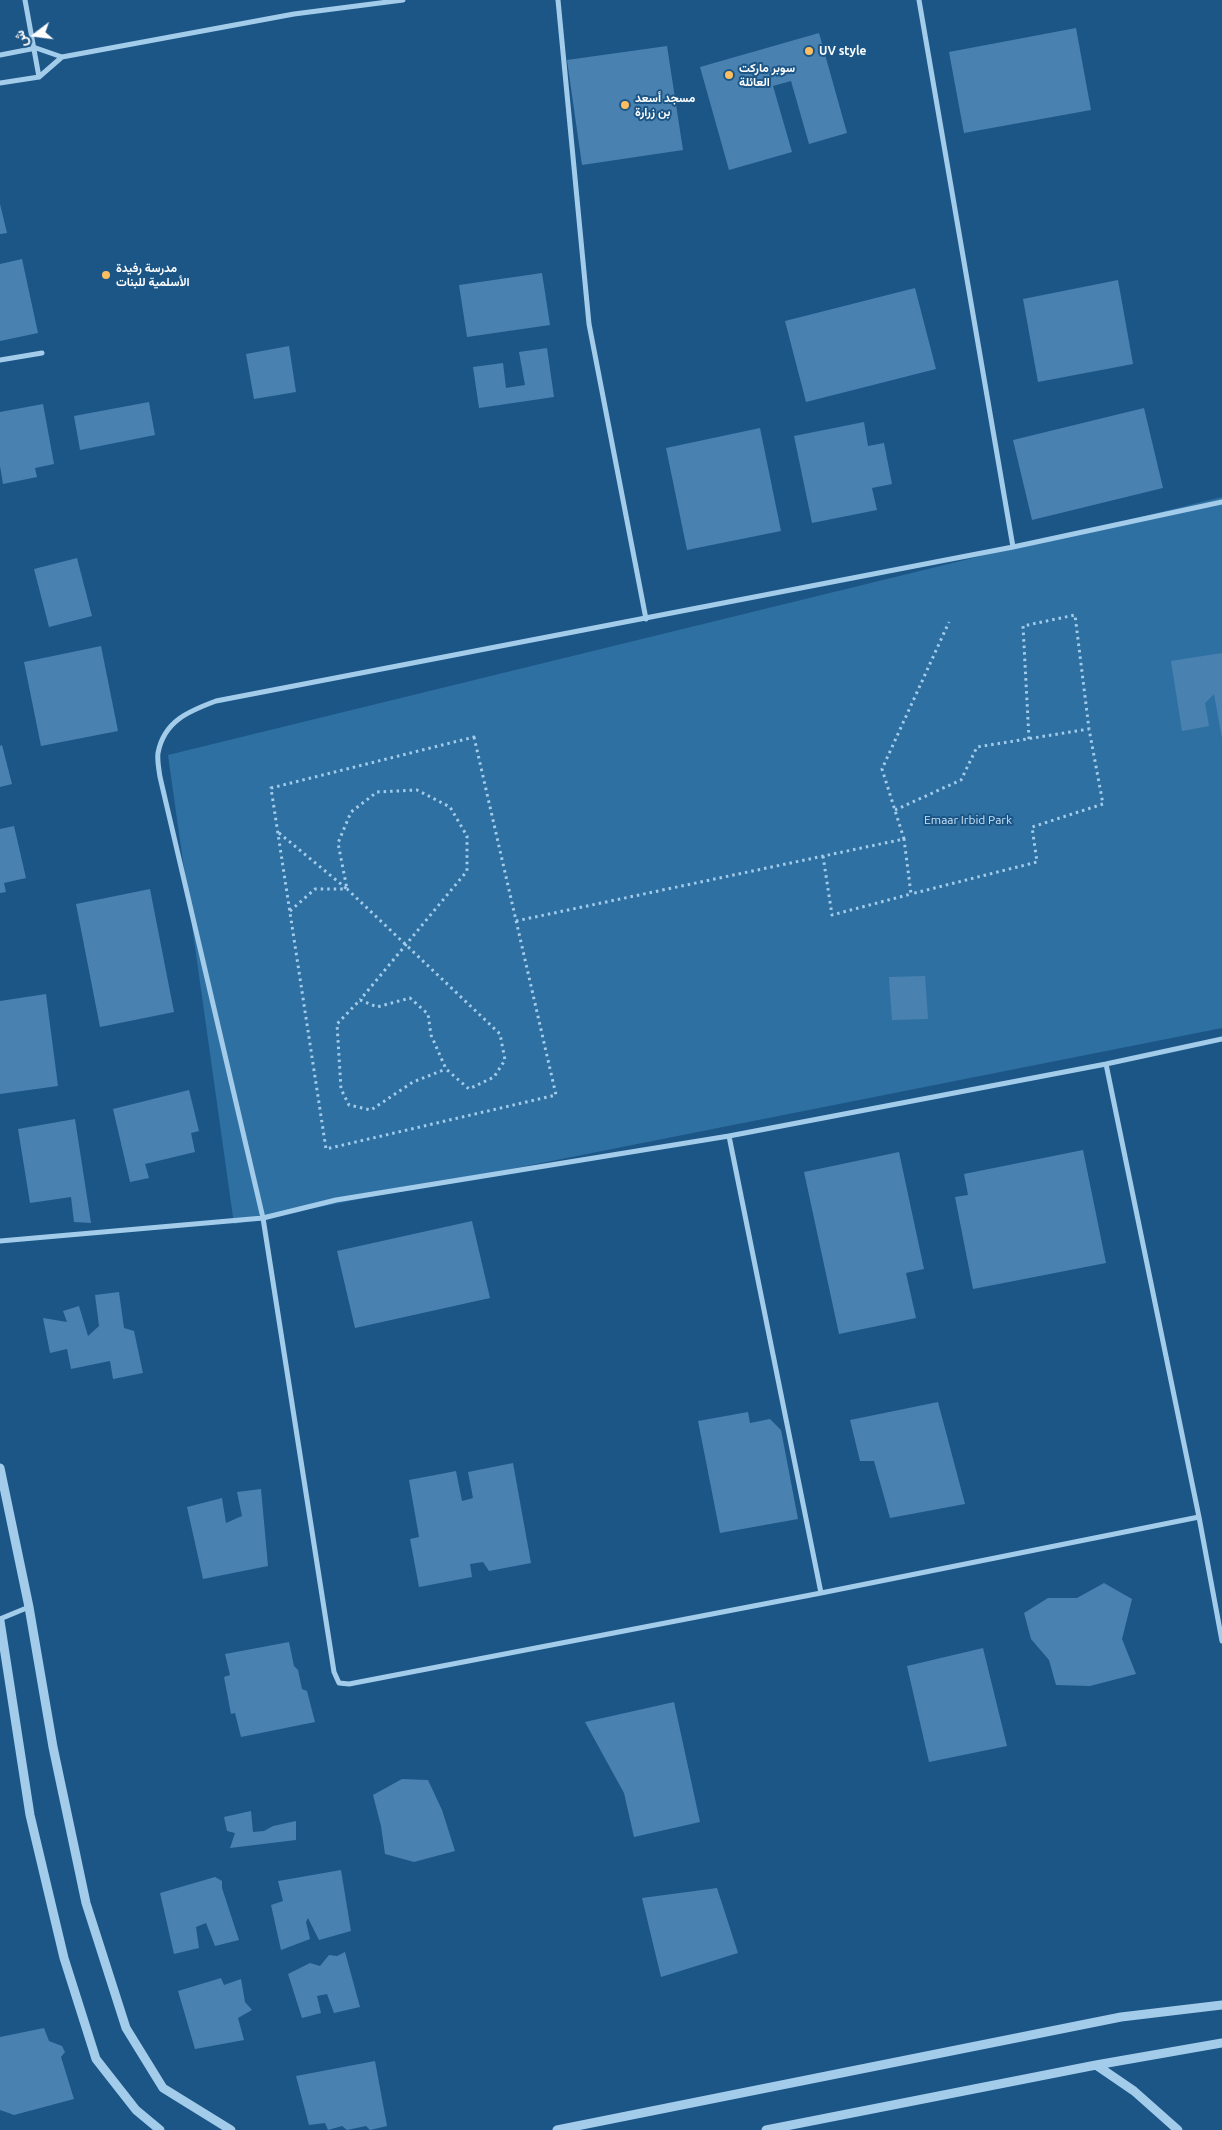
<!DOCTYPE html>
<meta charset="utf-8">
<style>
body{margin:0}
#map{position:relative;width:1222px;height:2130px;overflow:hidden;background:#1c5686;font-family:Ubuntu,Vazirmatn,sans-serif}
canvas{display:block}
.north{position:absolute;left:10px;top:10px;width:50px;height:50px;-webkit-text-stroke:4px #1c5686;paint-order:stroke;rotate:255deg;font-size:14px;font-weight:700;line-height:20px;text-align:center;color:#fff}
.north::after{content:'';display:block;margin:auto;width:18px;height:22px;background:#fff;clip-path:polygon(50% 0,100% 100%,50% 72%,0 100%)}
</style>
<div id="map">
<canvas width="1222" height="2130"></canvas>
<div class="north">ش</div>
</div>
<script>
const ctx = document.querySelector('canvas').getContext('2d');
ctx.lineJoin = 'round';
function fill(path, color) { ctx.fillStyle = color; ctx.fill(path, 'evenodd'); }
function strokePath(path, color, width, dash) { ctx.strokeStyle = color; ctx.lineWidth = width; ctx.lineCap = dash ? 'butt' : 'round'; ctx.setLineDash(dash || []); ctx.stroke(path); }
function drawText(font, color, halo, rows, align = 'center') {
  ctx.font = font + ' Ubuntu,Vazirmatn,sans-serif'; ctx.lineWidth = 4; ctx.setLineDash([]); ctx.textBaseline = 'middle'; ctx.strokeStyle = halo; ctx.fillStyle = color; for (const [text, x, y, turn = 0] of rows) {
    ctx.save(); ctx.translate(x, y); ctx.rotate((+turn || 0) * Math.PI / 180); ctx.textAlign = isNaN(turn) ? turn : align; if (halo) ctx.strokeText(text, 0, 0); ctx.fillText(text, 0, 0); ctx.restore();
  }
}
const green = new Path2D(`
 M1222 497V1028L234 1224 168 755Z`);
const building = new Path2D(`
 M1076 28 1091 110 964 133 949 52Z
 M819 33 847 133 809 144 791 81 773 86 792 152 729 170 700 67Z
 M667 46 683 150 582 165 567 60Z
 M0 204 7 233 0 234Z
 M22 259 38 333 0 341V264Z
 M542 273 550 325 467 337 459 285Z
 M1118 280 1133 364 1038 382 1023 299Z
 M915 288 936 369 806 402 785 321Z
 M289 346 296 392 254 399 246 354Z
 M547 348 554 397 479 408 473 367 503 363 506 388 525 385 519 352Z
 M149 402 155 435 80 450 74 416Z
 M43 404 54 464 35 468 37 477 3 484 0 466V412Z
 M1144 408 1163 488 1032 520 1013 440Z
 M864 422 868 446 884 443 892 484 872 488 877 510 812 523 794 436Z
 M760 428 781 531 687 550 666 448Z
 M77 558 92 616 49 627 34 569Z
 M101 646 118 731 41 746 24 662Z
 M1222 653V738L1214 694 1205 703 1209 726 1182 731 1171 661Z
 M2 745 12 784 0 787V746Z
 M14 826 26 878 4 883 6 892 0 893V829Z
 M150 889 174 1012 100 1027 76 904Z
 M925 976 928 1019 892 1020 889 977Z
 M46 994 58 1086 0 1094V1001Z
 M189 1090 199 1131 191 1133 195 1152 145 1164 149 1178 130 1182 113 1109Z
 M75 1119 91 1223 74 1222 71 1197 30 1203 18 1129Z
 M1083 1150 1106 1263 973 1289 955 1197 968 1195 964 1174Z
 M899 1152 924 1269 906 1273 916 1318 839 1334 804 1172Z
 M472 1221 490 1298 355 1328 337 1251Z
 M119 1292 124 1328 134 1331 143 1373 113 1379 110 1361 71 1369 67 1349 50 1353 43 1318 67 1322 63 1311 79 1306 88 1336 99 1326 95 1295Z
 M938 1402 965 1504 890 1518 874 1461H860L850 1420Z
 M748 1412 750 1423 770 1419 781 1430 798 1519 720 1533 698 1421Z
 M513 1463 531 1563 489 1571 483 1562 470 1564 472 1577 419 1587 410 1539 419 1537 409 1480 456 1471 462 1501 473 1498 468 1472Z
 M261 1489 268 1566 203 1579 187 1507 222 1498 226 1523 242 1516 237 1492Z
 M1104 1583 1132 1599 1122 1639 1136 1674 1090 1686 1056 1685 1049 1660 1031 1639 1024 1613 1048 1598H1077Z
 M289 1642 294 1666 298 1670 302 1689 307 1691 315 1722 241 1737 235 1713 231 1714 224 1677 230 1675 225 1654Z
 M983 1648 1007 1746 929 1762 907 1666Z
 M674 1702 700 1822 634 1837 624 1793 585 1722Z
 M402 1779 428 1780 442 1810 455 1851 414 1862 385 1854 381 1826 373 1795Z
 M251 1811 253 1832 264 1831 273 1826 296 1821V1840L230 1848 235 1833 227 1831 224 1817Z
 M341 1870 351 1931 319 1940 308 1918 306 1922 310 1939 281 1950 271 1905 283 1901 278 1881Z
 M215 1877 222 1881V1888L239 1940 215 1946 206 1923 196 1927 199 1948 174 1954 160 1893Z
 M717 1888 738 1953 661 1977 642 1898Z
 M345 1952 360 2007 334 2013 327 1994 317 1996 321 2013 302 2018 288 1974 310 1963 320 1966 329 1955 337 1956Z
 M221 1978 224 1985 241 1979 245 2002 252 2010 238 2018 244 2040 195 2049 178 1991Z
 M44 2028 49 2041 62 2046 65 2052 61 2057 74 2099 14 2115 0 2110V2037Z
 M375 2061 387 2126 370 2130 366 2126 347 2130 342 2126 328 2130 325 2123 309 2125 296 2076Z`);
const path = new Path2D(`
 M474 737 556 1095 326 1149 271 788Z
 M1029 739 1023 626 1075 615 1089 729
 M895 810 961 780 977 747 1089 729 1103 804 1032 827 1037 862 911 894
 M279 833 347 889 338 843 351 812 377 792 417 790 450 807 467 836V871L360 1000
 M823 856 832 915 911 894 904 839
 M290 911 315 889H347L500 1034 505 1060 494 1077 469 1089 446 1069 431 1035 428 1014 410 998 377 1007 360 1000 337 1024 341 1089 349 1105 371 1110 413 1082 446 1069
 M516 921 904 839 882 769 949 622`);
const minor = new Path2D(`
 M25 0 39 77
 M558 0 589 324 646 619
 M919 0 1013 547
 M0 55 36 48 62 57 294 14 403 0
 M0 83 39 77 62 57
 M0 360 42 353
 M1106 1064 1199 1517 1222 1641
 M729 1136 821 1593
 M0 1241 263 1218 336 1200 729 1136 1106 1064 1222 1039
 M1199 1517 821 1593 349 1684 339 1683 334 1672 263 1218 160 777C159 770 157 760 158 753 164 721 189 711 216 701L1013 547 1222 502
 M0 1619 29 1607`);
const tertiary = new Path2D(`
 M0 1468 29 1607 53 1747 86 1903 126 2028 163 2088 231 2130
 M0 1621 30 1815 64 1958 96 2059 136 2110 160 2130
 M1096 2065 1134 2091 1178 2130
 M557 2130 1121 2017 1222 2005
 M766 2130 1096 2065 1222 2043`);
const markers = [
 [809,51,5,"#fcbe61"],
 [729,75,5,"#fcbe61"],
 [625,105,5,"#fcbe61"],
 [106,275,5,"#fcbe61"]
];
const poiNames = [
 ["UV style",819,51],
 ["سوبر ماركت",739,68],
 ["العائلة",739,82],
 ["مسجد أسعد",635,98],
 ["بن زرارة",635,112],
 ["مدرسة رفيدة",116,268],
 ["الأسلمية للبنات",116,282]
];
const parkNames = [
 ["Emaar Irbid Park",968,820]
];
fill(green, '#2f70a3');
fill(building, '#4982b1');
strokePath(path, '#a3cceb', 3, [2.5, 4]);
strokePath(minor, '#a3cceb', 5);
strokePath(tertiary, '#a3cceb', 9);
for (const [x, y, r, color] of markers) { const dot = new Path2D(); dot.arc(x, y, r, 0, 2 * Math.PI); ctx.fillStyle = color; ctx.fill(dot); strokePath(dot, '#1c5686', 2); }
drawText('bold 12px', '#fff', '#1c5686', poiNames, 'left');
drawText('12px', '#c8e3f8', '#1c5686', parkNames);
</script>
